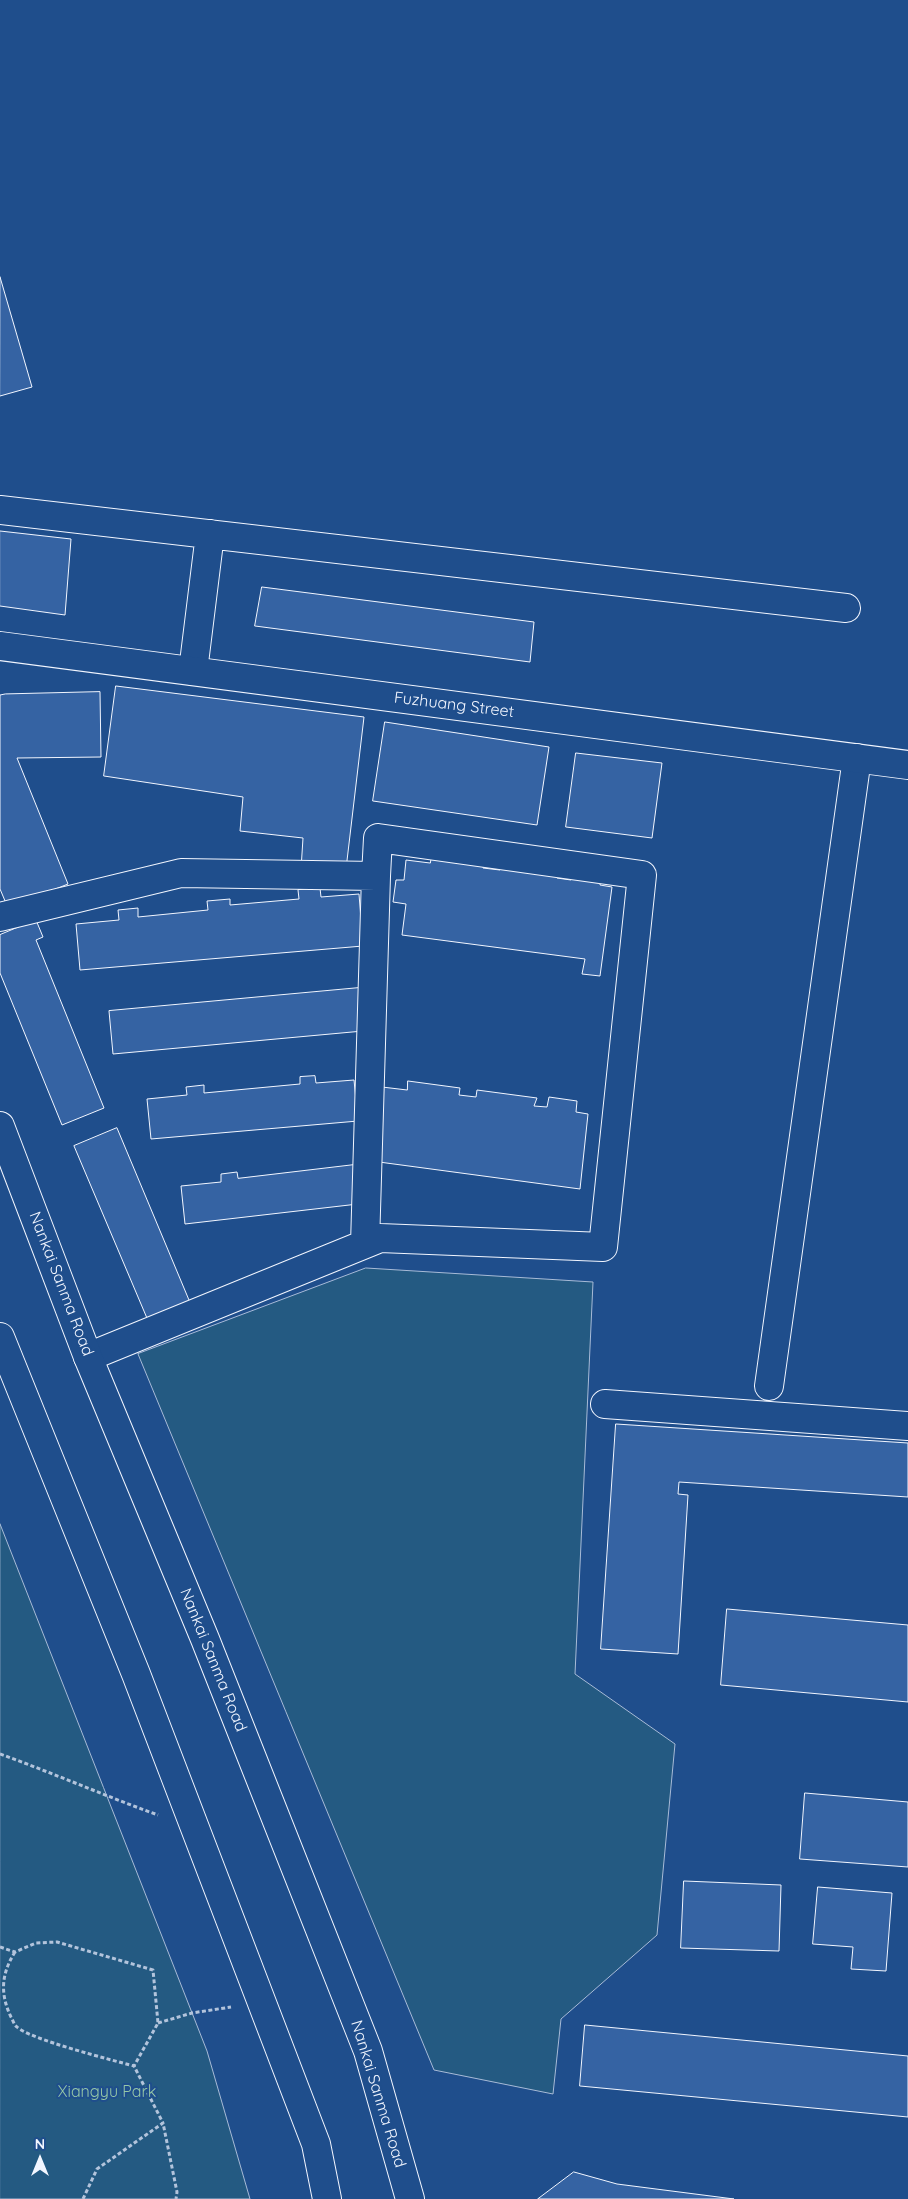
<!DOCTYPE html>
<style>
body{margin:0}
#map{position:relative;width:908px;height:2199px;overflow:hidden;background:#1f4e8c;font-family:Quicksand,sans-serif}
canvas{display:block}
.north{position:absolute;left:15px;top:2134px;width:50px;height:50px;-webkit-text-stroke:4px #1f4e8c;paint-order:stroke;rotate:0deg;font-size:14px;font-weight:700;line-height:20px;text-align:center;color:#f2f6ff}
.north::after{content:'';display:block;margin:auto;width:18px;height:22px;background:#f2f6ff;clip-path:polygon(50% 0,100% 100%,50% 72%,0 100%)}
</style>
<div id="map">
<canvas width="908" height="2199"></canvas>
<div class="north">N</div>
</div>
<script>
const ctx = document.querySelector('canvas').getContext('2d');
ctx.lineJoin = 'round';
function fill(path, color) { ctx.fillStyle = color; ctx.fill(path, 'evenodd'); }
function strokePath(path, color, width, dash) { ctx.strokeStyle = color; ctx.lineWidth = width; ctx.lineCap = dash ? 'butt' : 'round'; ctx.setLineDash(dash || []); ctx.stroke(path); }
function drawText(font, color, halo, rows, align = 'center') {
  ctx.font = font + ' Quicksand,sans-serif'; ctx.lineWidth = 4; ctx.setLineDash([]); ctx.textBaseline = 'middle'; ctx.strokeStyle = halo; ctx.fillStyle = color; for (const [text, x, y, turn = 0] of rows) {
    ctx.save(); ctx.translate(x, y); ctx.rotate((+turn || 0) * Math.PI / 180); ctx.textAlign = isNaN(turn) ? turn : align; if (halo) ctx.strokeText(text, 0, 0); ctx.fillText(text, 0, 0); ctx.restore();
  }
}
const green = new Path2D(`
 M366 1268 593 1282 575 1674 675 1744 657 1935 561 2019 553 2094 434 2070 138 1354Z
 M0 1524 207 2051 250 2199H0Z`);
const building = new Path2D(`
 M0 277 32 387 0 396Z
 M0 531 71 539 65 615 0 606Z
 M262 587 534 622 530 662 255 626Z
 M116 686 364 717 346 869H301L303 838 240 831 243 797 104 776Z
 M100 692 101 757 17 758 68 884 8 908 0 889V695L5 694Z
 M385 722 549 747 537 825 373 801Z
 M576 753 662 763 652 838 566 827Z
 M432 854 484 861 483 868 500 870 501 863 560 871 557 878 571 880 572 870 601 874 600 885 612 887 600 976 582 974 585 959 402 935 406 904 393 902 396 880H404L406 860 430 863Z
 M320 888 321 897 359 894 363 946 80 970 76 924 119 920 118 910 138 908V917L208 910 207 901 230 899V905L299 899 298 890Z
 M36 920 43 937 36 940 104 1108 62 1125 0 973V935Z
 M359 988 363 1031 113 1054 109 1011Z
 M315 1076 316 1083 354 1080 358 1121 151 1139 147 1099 187 1095 186 1087 204 1085V1093L300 1084V1077Z
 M408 1081 460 1088 459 1095 476 1097 477 1090 537 1098 534 1106 547 1107 549 1097 577 1101 576 1112 588 1114 580 1189 379 1162 382 1131 369 1129 382 1087 407 1090Z
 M117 1128 194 1312 152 1330 74 1146Z
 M354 1165 358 1204 185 1224 181 1186 221 1182V1174L237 1172 238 1178Z
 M616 1424 908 1443V1497L679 1482 678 1494 688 1495 678 1654 601 1649Z
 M727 1609 908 1625V1702L721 1685Z
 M805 1793 908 1802V1867L800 1859Z
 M684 1881 781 1885 779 1951 681 1948Z
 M818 1887 892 1893 886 1971 851 1969 853 1947 813 1944Z
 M585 2025 908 2056V2117L580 2086Z
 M574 2172 617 2184 734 2199H538Z`);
const path = new Path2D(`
 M0 1754C53 1773 105 1796 158 1815
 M0 1947 15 1952 36 1943 57 1942 153 1970 158 2023 134 2066
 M15 1952C1 1974 0 1994 11 2017 13 2020 14 2025 17 2027 29 2039 112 2060 134 2066L163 2123
 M158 2023 192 2013 231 2007
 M83 2199 97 2169 163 2123 177 2192 176 2199`);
const minor = new Path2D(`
 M0 510 846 608
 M193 671 210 534
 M0 917 181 873 376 876 378 838 642 875 603 1247 380 1238 88 1357
 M365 1244 376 876
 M769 1386 857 758
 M605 1404 908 1426`);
const tertiary = new Path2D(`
 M0 646 908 765`);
const primary = new Path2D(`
 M0 1126 88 1357 205 1639 368 2051 410 2199
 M0 1337 136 1674 316 2144 327 2199`);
const streetNames = [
 ["Fuzhuang Street",454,705,7],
 ["Nankai Sanma Road",61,1284,69],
 ["Nankai Sanma Road",213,1660,68],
 ["Nankai Sanma Road",378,2094,73]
];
const parkNames = [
 ["Xiangyu Park",107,2092]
];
fill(green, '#245a82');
strokePath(green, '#a8bbd7', 1);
fill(building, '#3563a3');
strokePath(building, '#f2f6ff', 1);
strokePath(minor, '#f2f6ff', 30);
strokePath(tertiary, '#f2f6ff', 30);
strokePath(primary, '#f2f6ff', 30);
strokePath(path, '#b3c4dc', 3, [4, 2.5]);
strokePath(minor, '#1f4e8c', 28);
strokePath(tertiary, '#1f4e8c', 28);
strokePath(primary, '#1f4e8c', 28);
drawText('16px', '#f2f6ff', '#1f4e8c', streetNames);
drawText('16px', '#97c8a6', '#1f4e8c', parkNames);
</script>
